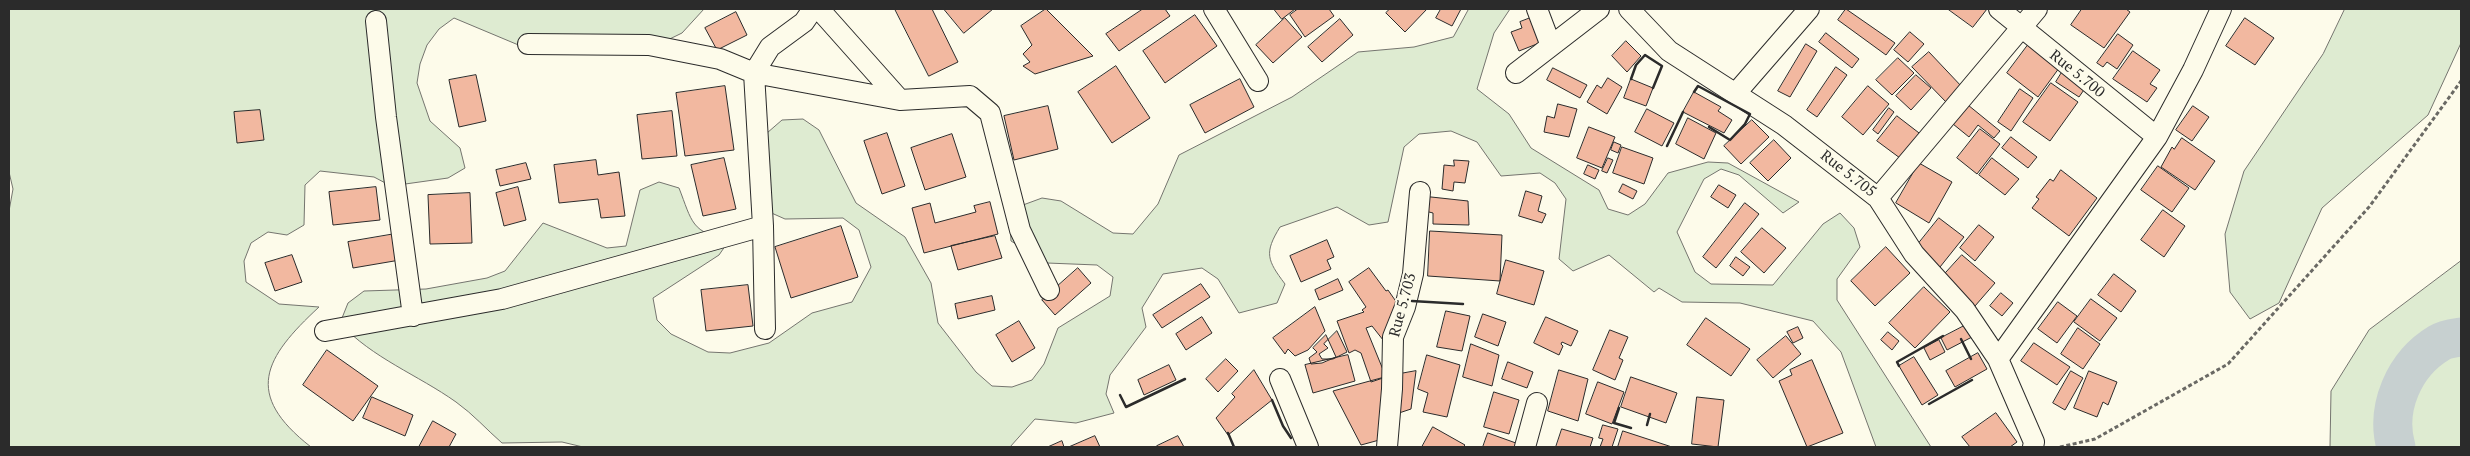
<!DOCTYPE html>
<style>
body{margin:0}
#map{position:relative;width:2470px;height:456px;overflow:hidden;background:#fdfbea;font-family:"PT Serif",serif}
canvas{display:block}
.frame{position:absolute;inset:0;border:10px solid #2b2b2b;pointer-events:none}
</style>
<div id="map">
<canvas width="2470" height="456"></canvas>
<div class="frame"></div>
</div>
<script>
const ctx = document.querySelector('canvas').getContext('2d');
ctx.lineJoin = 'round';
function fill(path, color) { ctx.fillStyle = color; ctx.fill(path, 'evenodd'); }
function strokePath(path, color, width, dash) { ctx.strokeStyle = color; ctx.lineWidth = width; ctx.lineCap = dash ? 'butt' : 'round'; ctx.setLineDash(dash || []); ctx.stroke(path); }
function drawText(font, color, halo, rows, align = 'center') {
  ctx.font = font + ' "PT Serif",serif'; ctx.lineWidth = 4; ctx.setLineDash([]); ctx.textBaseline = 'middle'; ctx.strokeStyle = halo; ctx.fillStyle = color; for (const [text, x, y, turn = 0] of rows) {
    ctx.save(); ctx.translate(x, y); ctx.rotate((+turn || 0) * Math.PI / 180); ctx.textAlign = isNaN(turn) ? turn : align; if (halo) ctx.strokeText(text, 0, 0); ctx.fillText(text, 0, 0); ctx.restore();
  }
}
const green = new Path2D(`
 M9 9H704L682 33 647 50 528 49 454 18 439 29 427 45 420 64 417 83 430 121 460 148 465 168 448 178 391 186 374 177 320 171 305 185 304 225 287 235 268 232 251 243 244 261 246 282 279 304 319 307C264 358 243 394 311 447H9V211L13 189 9 172Z
 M1469 9H1510L1494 33 1477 89 1509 114 1531 148 1599 190 1608 209 1628 215 1645 204 1668 173 1708 162 1728 163 1799 202 1783 213 1739 175 1721 169 1704 179 1677 232 1695 272 1711 284 1773 285 1823 224 1840 213 1854 228 1860 247 1837 279V300L1931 447H1876L1841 352 1813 321 1740 303 1682 302 1659 288 1654 292 1609 255 1573 271 1559 259 1566 199 1555 183 1540 173 1501 176 1477 142 1451 131 1419 134 1404 147 1388 222 1369 225 1337 207 1280 227C1264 253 1267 260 1285 284L1277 303 1239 313 1218 279 1202 268 1163 274 1142 308 1146 327 1110 375 1106 394 1114 413 1076 423 1035 419 1010 447H583L562 442 502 443C487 430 473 414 456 402 418 375 372 358 340 323L348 303 364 291 426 289 487 278 505 271 543 223 607 248 626 246 640 190 659 182 679 188C692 221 691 234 730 239L719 255 653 298 657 320 671 334 708 352 730 353 769 343 812 313 852 302 871 267 859 230 843 218 785 219 767 211V133L782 120 803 119 819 130 856 203 905 237 931 283 938 323 976 372 992 386 1012 387 1032 380 1044 364 1058 328 1110 296 1113 277 1097 265 1047 263 1011 241 1010 222 1023 205 1042 198 1061 201 1113 233 1133 234 1158 204 1179 155 1292 97 1358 52 1414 47 1453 37Z
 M2345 9H2461V43L2428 115 2322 208 2279 303 2250 319 2230 292 2225 234 2244 171 2323 54Z
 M2461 261V447H2330L2331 391 2369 330Z`);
const river = new Path2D(`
 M2396 447C2385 408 2404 364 2439 343 2445 339 2454 338 2461 337`);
const building = new Path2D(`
 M895 9H932L958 62 929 76Z
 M944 9H993L964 33Z
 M1046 9 1093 56 1035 74 1023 66 1030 62 1023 54 1032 45 1021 26Z
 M1143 9H1165L1170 16 1119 51 1106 34Z
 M1274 9H1295L1282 19Z
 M1298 9H1329L1334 16 1305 37 1290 15Z
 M1390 9H1427L1405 32 1386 13Z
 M1441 9H1461L1452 26 1436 18Z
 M1846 9 1895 43 1886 55 1838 20Z
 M1948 9H1987L1973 27Z
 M2082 9H2126L2130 12 2104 48 2071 25Z
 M736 12 747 35 717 50 705 28Z
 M1195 15 1217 46 1165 83 1143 51Z
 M1533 17 1542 42 1519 51 1511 32 1522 28 1520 22Z
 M1285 18 1302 37 1273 63 1256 45Z
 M2245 18 2274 38 2255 65 2226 46Z
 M1340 19 1353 35 1322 62 1308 47Z
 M1910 32 1924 44 1908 62 1894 50Z
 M1826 33 1859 59 1852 68 1819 42Z
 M2118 34 2133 45 2117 69 2107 62 2103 67 2097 63Z
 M1626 41 1641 56 1627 72 1612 56Z
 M2031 41 2062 64 2038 97 2007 73Z
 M1806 44 1817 51 1790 97 1778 91Z
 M2133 51 2160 70 2150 84 2157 88 2147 102 2113 79Z
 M1929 52 1963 88 1947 103 1912 67Z
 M1898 58 1914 73 1892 95 1876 80Z
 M1116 66 1150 118 1112 143 1078 92Z
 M1836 67 1847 75 1817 117 1807 110Z
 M1553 68 1587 85 1580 98 1547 80Z
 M2064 69 2088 84 2079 97 2056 82Z
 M476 75 486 121 459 127 449 80Z
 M1916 75 1931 88 1911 110 1896 96Z
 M1608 78 1622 87 1607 114 1587 102 1597 85 1601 88Z
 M1240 79 1254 107 1205 133 1190 105Z
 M1631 79 1653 88 1646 106 1624 98Z
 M2051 83 2078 102 2050 141 2023 122Z
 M725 86 734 150 685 156 676 93Z
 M1868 86 1889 104 1863 135 1842 117Z
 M2020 89 2033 98 2011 131 1998 122Z
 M1694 92 1721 107 1718 111 1732 120 1724 133 1683 112Z
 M1558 104 1577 109 1569 137 1544 132 1547 116 1554 118Z
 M1968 105 2000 131 1994 138 1978 125 1969 137 1953 124Z
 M1048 106 1058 149 1014 160 1004 116Z
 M2193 106 2209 117 2192 141 2176 130Z
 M1889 108 1894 112 1878 134 1873 130Z
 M1647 109 1674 123 1662 146 1635 132Z
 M260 110 264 140 237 143 234 112Z
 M672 111 677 156 642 159 637 115Z
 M1897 116 1923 136 1904 161 1877 141Z
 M1688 118 1716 133 1704 159 1676 144Z
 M1752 120 1769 137 1741 164 1724 146Z
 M1589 127 1615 137 1602 168 1577 158Z
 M1980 129 2000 144 1977 174 1957 158Z
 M887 133 905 186 882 194 864 141Z
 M952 134 966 177 925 190 911 148Z
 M2011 137 2037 157 2028 168 2002 148Z
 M2182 138 2215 161 2195 190 2161 167 2172 147 2174 149Z
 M1774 140 1791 158 1768 181 1750 163Z
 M1614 142 1621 145 1618 153 1611 150Z
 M1622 147 1653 158 1644 184 1613 173Z
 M724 158 736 209 703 216 691 165Z
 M1608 158 1613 160 1607 173 1602 171Z
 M1992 158 2019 179 2005 195 1979 175Z
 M596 160 598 175 619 172 625 216 601 218 598 199 559 203 554 165Z
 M1454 160 1469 161 1465 183 1454 182 1453 191 1442 189 1444 165 1454 166Z
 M526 163 531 179 500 186 496 170Z
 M1919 163 1952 182 1929 223 1896 203Z
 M1588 165 1599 170 1595 179 1584 174Z
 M2158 166 2189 188 2172 212 2141 190Z
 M2061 170 2097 198 2069 236 2032 208 2039 199 2036 197 2050 179 2053 181Z
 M1623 184 1637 191 1633 199 1619 192Z
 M1719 185 1736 195 1728 208 1711 197Z
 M376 187 380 220 333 225 329 192Z
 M518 187 526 220 504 226 496 193Z
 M1526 191 1542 196 1538 211 1546 214 1542 223 1519 216Z
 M470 193 472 243 430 244 428 195Z
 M1422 196 1468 201 1469 225 1433 224V213L1425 211Z
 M990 202 998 234 924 253 912 208 930 203 935 223 976 212 974 206Z
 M1745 203 1759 214 1716 268 1703 257Z
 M2163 210 2185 226 2164 257 2141 240Z
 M1939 218 1964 237 1940 267 1915 248Z
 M1979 225 1994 237 1975 261 1960 248Z
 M841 226 858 277 791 298 775 247Z
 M1762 228 1786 248 1764 273 1741 252Z
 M1430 231 1502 235 1500 281 1428 276Z
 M395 234 400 260 353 268 348 242Z
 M995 236 1002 258 958 270 951 246Z
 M1327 240 1334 257 1327 260 1331 269 1301 282 1290 256Z
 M1886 247 1910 273 1875 306 1851 281Z
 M292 255 302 282 275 291 265 263Z
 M1962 255 1995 283 1975 306 1942 277Z
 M1736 257 1750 267 1743 276 1730 266Z
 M1506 260 1544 271 1534 305 1497 294Z
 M1078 268 1091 283 1055 315 1042 300Z
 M1369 268 1386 291 1388 290 1402 310 1387 345 1372 326 1366 328 1386 377 1371 382 1361 353 1355 350 1349 353 1337 321 1364 312 1362 310 1366 307 1349 282Z
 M2114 274 2136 291 2121 312 2098 295Z
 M1338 279 1343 290 1319 300 1315 290Z
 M1201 284 1210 297 1162 328 1153 315Z
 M748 285 753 326 706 331 701 290Z
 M1924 287 1950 312 1915 348 1889 323Z
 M2001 293 2013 303 2002 316 1990 306Z
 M992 296 995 310 958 319 955 304Z
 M2091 299 2117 318 2100 341 2074 322Z
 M2058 302 2077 316 2057 343 2038 329Z
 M1315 307 1325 331 1308 350 1295 356 1288 349 1285 354 1273 338Z
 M1446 311 1470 316 1462 351 1437 347Z
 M1483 314 1506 322 1498 346 1475 337Z
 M1202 317 1212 333 1186 350 1176 334Z
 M1546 317 1578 331 1571 346 1562 342 1561 344 1563 346 1559 355 1534 343Z
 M1706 318 1750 349 1731 376 1687 345Z
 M1019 321 1035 348 1012 362 996 335Z
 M1966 325 1972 337 1947 350 1941 338Z
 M1798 327 1803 338 1793 343 1787 332Z
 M2078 328 2100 344 2083 369 2061 354Z
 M1610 330 1628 337 1619 358 1623 360 1615 380 1593 370Z
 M1337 331 1347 352 1333 359H1322L1319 354 1328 348 1324 344Z
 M1888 332 1899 341 1892 350 1881 340Z
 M1326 335 1336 357 1322 363 1311 364 1309 358 1317 352 1313 348Z
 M1786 336 1801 354 1773 378 1757 360Z
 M1939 340 1945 352 1930 360 1924 348Z
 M2034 343 2070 367 2057 385 2021 361Z
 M1471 344 1499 355 1492 386 1463 377Z
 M327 350 378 386 353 421 303 385Z
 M1978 353 1987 369 1955 387 1946 371Z
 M1348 355 1355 381 1313 393 1305 365Z
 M1427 355 1460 365 1447 417 1423 412 1428 393 1418 389Z
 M1914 357 1938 395 1922 405 1899 366Z
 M1226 359 1238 371 1218 392 1206 379Z
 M1812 360 1843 433 1807 447 1779 381 1792 375 1790 370Z
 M1508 362 1533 372 1527 388 1502 379Z
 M1169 365 1176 380 1144 395 1138 380Z
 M1254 370 1272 400 1228 435 1216 418 1235 397 1232 394Z
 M1559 370 1588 379 1578 421 1548 411Z
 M1416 371 1411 409 1390 416 1394 436 1361 445 1333 391 1392 375Z
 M2071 371 2083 378 2065 410 2053 403Z
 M2089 371 2117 382 2108 405 2103 402 2097 417 2074 408Z
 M1631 377 1677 393 1666 423 1621 407Z
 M1598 382 1624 392 1612 424 1586 414Z
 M1494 392 1519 400 1509 434 1484 427Z
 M372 397 413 415 405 436 363 418Z
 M1697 397 1724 400 1718 447 1692 444Z
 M1996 413 2017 442 2010 447H1970L1962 437Z
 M433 421 456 434 449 447H419Z
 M1603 425 1618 429 1612 447H1600L1603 439 1599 438Z
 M1433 427 1465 445 1463 447H1422Z
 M1562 429 1593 438 1590 447H1556Z
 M1623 431 1672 447H1618Z
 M1488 433 1527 447H1483Z
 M1095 436 1100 447H1069Z
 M1178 436 1184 447H1158L1157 446Z
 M1062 441 1064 447H1048Z`);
const path = new Path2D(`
 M2060 447 2095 439 2228 364 2369 207 2461 81`);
const street = new Path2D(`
 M819 9 900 100
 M1214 9 1258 81
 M1537 9 1551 46
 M1629 9 1669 51 1784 125 1878 198 1914 254 1965 310 1998 359 2034 442 2033 447
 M1999 9 2157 137
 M376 21 386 117 413 316
 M528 44 649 45 720 59 754 73 900 100 970 96 990 113 1020 230 1049 290
 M1516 73 1599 9
 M1736 93 1809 9
 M1878 198 2037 9
 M765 329 763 226 754 73 770 47 804 22 813 9
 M325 331 502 299 763 226
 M1998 359 2157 137 2193 70 2221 9
 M1280 379 1308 447
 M1387 447 1392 389 1393 337 1405 307 1413 274 1420 192
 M1525 447 1537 403`);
const wall = new Path2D(`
 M1631 79 1636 65 1645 55 1662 66 1653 88
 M1694 92 1698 86 1750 114 1745 124 1730 140 1709 127
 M1667 146 1683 112
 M1412 301 1463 304
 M1961 339 1971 359
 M1899 366 1897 362 1943 336
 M1120 395 1126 407 1185 379
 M1272 400 1283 426 1291 438
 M1929 404 1972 380
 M1619 408 1614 423 1631 428
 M1647 425 1650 414
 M1228 433 1234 447`);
const streetNames = [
 ["Rue 5.700",2077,74,39],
 ["Rue 5.705",1848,174,38],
 ["Rue 5.703",1403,305,-75]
];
fill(green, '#deebd1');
strokePath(green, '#74746e', 1);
strokePath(river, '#c7d0d0', 39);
fill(building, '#f2b8a0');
strokePath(building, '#2b2b2b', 1);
strokePath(street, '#2b2b2b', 22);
strokePath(path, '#6a6964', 3, [4, 2.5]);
strokePath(street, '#fdfbea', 20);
strokePath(wall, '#2b2b2b', 2.5);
drawText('15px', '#2b2b2b', '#fdfbea', streetNames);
</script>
